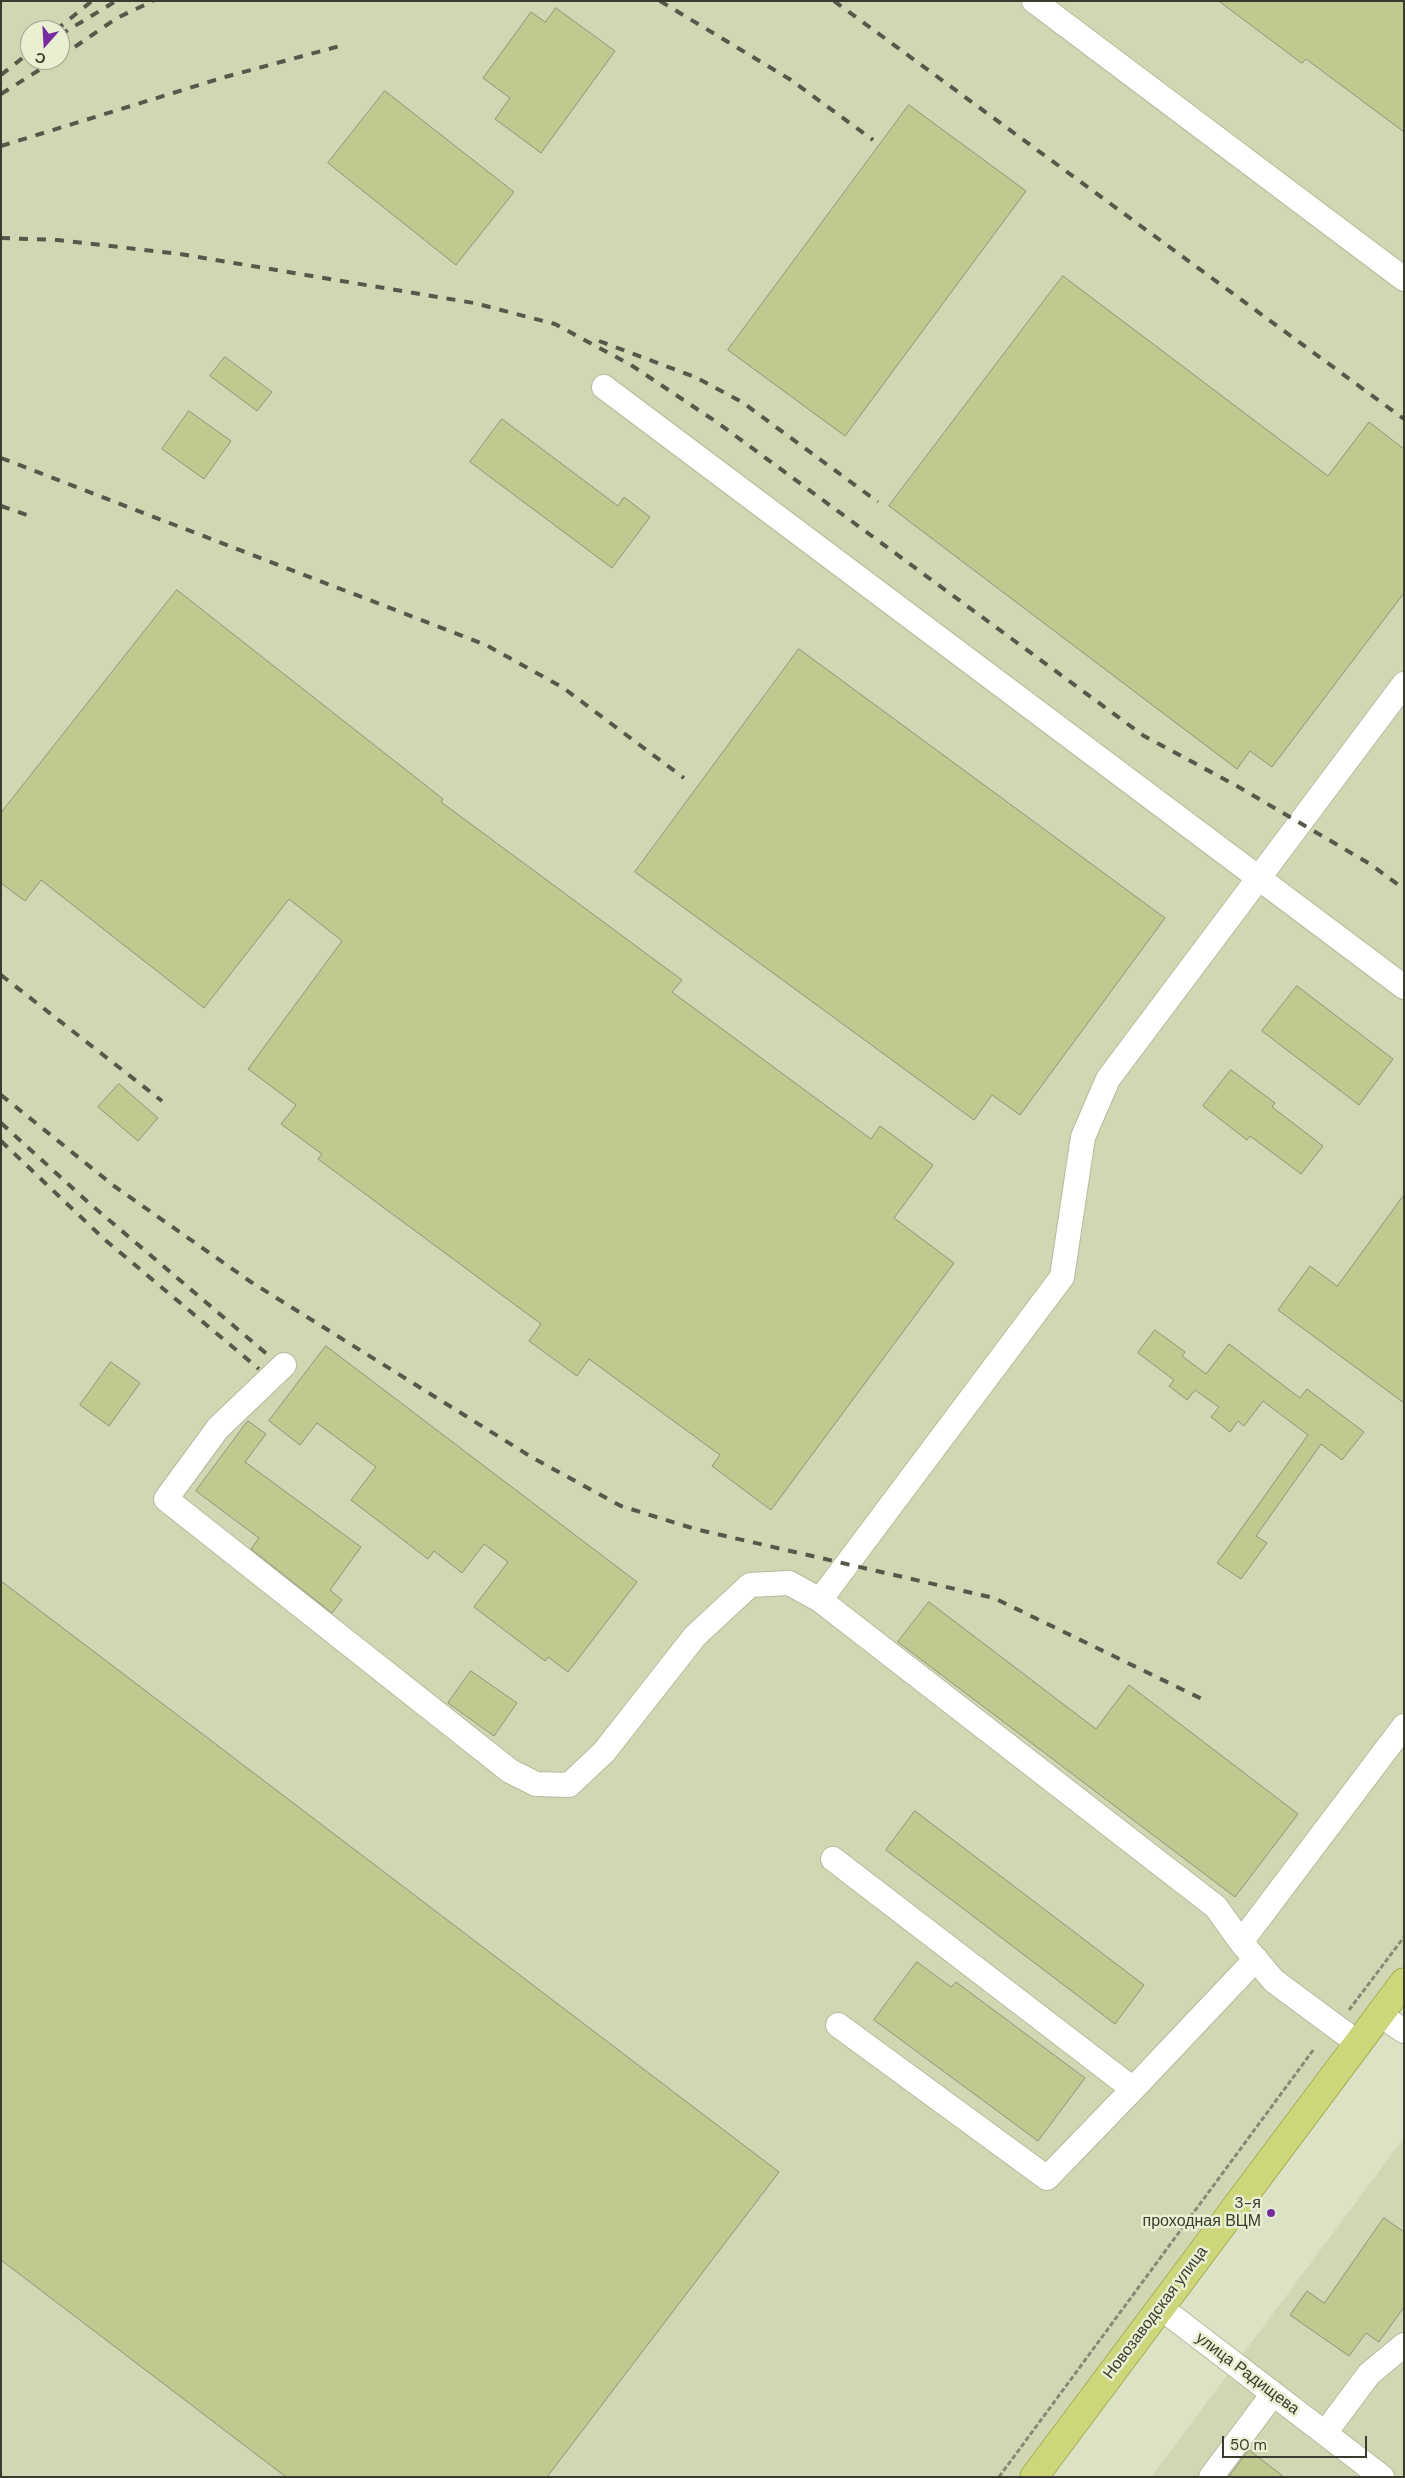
<!DOCTYPE html>
<meta charset="utf-8">
<style>
body{margin:0}
#map{position:relative;width:1405px;height:2478px;overflow:hidden;background:#dce2c4;font-family:"DM Sans",sans-serif}
canvas{display:block}
.frame{position:absolute;inset:0;border:2px solid #393b2f;pointer-events:none}
.north{position:absolute;left:20px;top:20px;width:50px;height:50px;box-sizing:border-box;background:#e9efd1;border:1px solid #a3a790;border-radius:50%;rotate:199deg;font-size:14px;font-weight:700;line-height:20px;text-align:center;color:#393b2f}
.north::after{content:'';display:block;margin:auto;width:18px;height:22px;background:#772c9e;clip-path:polygon(50% 0,100% 100%,50% 72%,0 100%)}
.scale{position:absolute;left:1222px;top:2436px;width:145px;height:22px;box-sizing:border-box;border:2px solid #393b2f;border-top:0;padding-left:6px;font-size:15px;line-height:18px;white-space:nowrap;color:#393b2f;-webkit-text-stroke:4px #e9efd1;paint-order:stroke}
</style>
<div id="map">
<canvas width="1405" height="2478"></canvas>
<div class="frame"></div>
<div class="north">С</div>
<div class="scale">50 m</div>
</div>
<script>
const ctx = document.querySelector('canvas').getContext('2d');
ctx.lineJoin = 'round';
function fill(path, color) { ctx.fillStyle = color; ctx.fill(path, 'evenodd'); }
function strokePath(path, color, width, dash) { ctx.strokeStyle = color; ctx.lineWidth = width; ctx.lineCap = dash ? 'butt' : 'round'; ctx.setLineDash(dash || []); ctx.stroke(path); }
function drawText(font, color, halo, rows, align = 'center') {
  ctx.font = font + ' "DM Sans",sans-serif'; ctx.lineWidth = 5; ctx.setLineDash([]); ctx.textBaseline = 'middle'; ctx.strokeStyle = halo; ctx.fillStyle = color; for (const [text, x, y, turn = 0] of rows) {
    ctx.save(); ctx.translate(x, y); ctx.rotate((+turn || 0) * Math.PI / 180); ctx.textAlign = isNaN(turn) ? turn : align; if (halo) ctx.strokeText(text, 0, 0); ctx.fillText(text, 0, 0); ctx.restore();
  }
}
const built = new Path2D(`
 M1 1H1404V1982L1035 2477H1ZM30 30H60V60H30Z
 M1404 2138V2477H1151Z`);
const building = new Path2D(`
 M1219 1H1404V132L1306 59 1302 63Z
 M556 8 615 51 541 153 495 119 510 98 483 78 531 12 545 22Z
 M385 91 514 192 456 265 328 163Z
 M909 105 1026 191 845 436 728 350Z
 M1063 276 1328 476 1369 422 1404 449V593L1272 767 1250 751 1237 769 889 506Z
 M225 357 272 392 257 411 210 376Z
 M189 411 231 441 204 479 162 449Z
 M502 419 618 506 624 497 650 517 612 568 470 462Z
 M177 590 443 799 441 802 682 980 672 992 871 1139 880 1126 933 1165 894 1218 954 1263 771 1510 712 1466 720 1455 589 1359 577 1376 529 1341 541 1324 318 1159 322 1154 281 1124 296 1105 248 1069 342 941 289 899 204 1008 41 880 25 901 1 883V813Z
 M799 649 1165 918 1020 1115 992 1095 974 1120 635 872Z
 M1297 986 1393 1059 1359 1105 1262 1031Z
 M1231 1070 1275 1103 1272 1107 1323 1146 1301 1174 1250 1136 1247 1140 1203 1106Z
 M119 1084 158 1118 138 1141 98 1107Z
 M1404 1195V1403L1278 1310 1310 1266 1337 1286Z
 M1155 1330 1185 1352 1182 1356 1206 1374 1229 1344 1300 1398 1307 1389 1364 1432 1342 1460 1321 1444 1256 1536 1267 1543 1241 1579 1217 1563 1308 1435 1263 1401 1244 1426 1238 1421 1230 1432 1211 1417 1219 1407 1195 1390 1187 1400 1169 1386 1174 1380 1138 1353Z
 M326 1346 637 1582 568 1672 548 1657 545 1661 474 1607 508 1562 484 1544 462 1573 434 1551 428 1559 351 1500 376 1467 317 1423 300 1445 269 1421Z
 M111 1362 140 1383 109 1426 80 1405Z
 M248 1421 266 1434 245 1462 361 1547 330 1590 342 1600 332 1613 251 1549 259 1538 196 1491Z
 M1 1581 779 2172 547 2477H286L1 2260Z
 M929 1602 1096 1729 1129 1685 1298 1814 1235 1897 898 1642Z
 M471 1671 517 1703 494 1736 448 1703Z
 M915 1811 1144 1985 1115 2024 886 1850Z
 M917 1962 951 1987 956 1982 1085 2078 1038 2141 874 2020Z
 M1384 2218 1404 2232V2307L1379 2342 1366 2333 1349 2356 1290 2315 1307 2291 1324 2303Z
 M1249 2450 1284 2477H1229Z`);
const path = new Path2D(`
 M1349 2010 1404 1937
 M999 2477 1314 2049`);
const minor = new Path2D(`
 M1034 1 1404 279
 M604 387 1404 987
 M284 1365 218 1428 166 1499 510 1771 536 1784 569 1785 604 1752 695 1636 750 1585 789 1583 820 1600 1216 1907 1241 1942 1274 1981 1358 2043
 M820 1600 1062 1277 1083 1137 1108 1079 1404 684
 M833 1859 1133 2089 1256 1959
 M1241 1942 1404 1726
 M1379 2014 1404 2031
 M838 2025 1047 2178 1133 2089
 M1160 2307 1382 2477
 M1325 2433 1369 2374 1404 2345
 M1211 2477 1273 2394`);
const major = new Path2D(`
 M1034 2477 1404 1982`);
const rail = new Path2D(`
 M660 1 791 80 873 140
 M834 1 1404 419
 M56 30 92 1
 M60 35 116 1
 M60 57 117 18 153 1
 M1 75 30 52
 M1 94 55 60
 M1 146 225 77 340 46
 M1 238 58 240 180 254 474 303 555 324 631 365 718 423 1144 736 1237 786 1370 864 1404 889
 M599 341 695 377 742 402 878 502
 M1 458 486 645 562 687 684 778
 M1 506 30 516
 M1 975 162 1101
 M1 1095 114 1186 251 1282 533 1458 621 1506 695 1529 994 1598 1204 1700
 M1 1123 89 1203 268 1355
 M1 1141 104 1239 259 1369`);
const markers = [
 [1271,2213,5,"#772c9e"]
];
const poiNames = [
 ["3-я",1261,2204],
 ["проходная ВЦМ",1261,2222]
];
const streetNames = [
 ["Новозаводская улица",1156,2313,-53],
 ["улица Радищева",1247,2374,37]
];
fill(built, '#d0d7b2');
fill(building, '#bfc990');
strokePath(building, '#909579', 1);
strokePath(minor, '#b5bb9e', 26);
strokePath(major, '#838e26', 29);
strokePath(path, '#868a75', 3, [5, 2.5]);
strokePath(minor, '#fff', 24);
strokePath(major, '#cdd67a', 28);
strokePath(rail, '#56594a', 4, [9, 9]);
for (const [x, y, r, color] of markers) { const dot = new Path2D(); dot.arc(x, y, r, 0, 2 * Math.PI); ctx.fillStyle = color; ctx.fill(dot); strokePath(dot, '#e9efd1', 2); }
drawText('16px', '#393b2f', '#e9efd1', poiNames, 'right');
drawText('16px', '#393b2f', '#e9efd1', streetNames);
</script>
